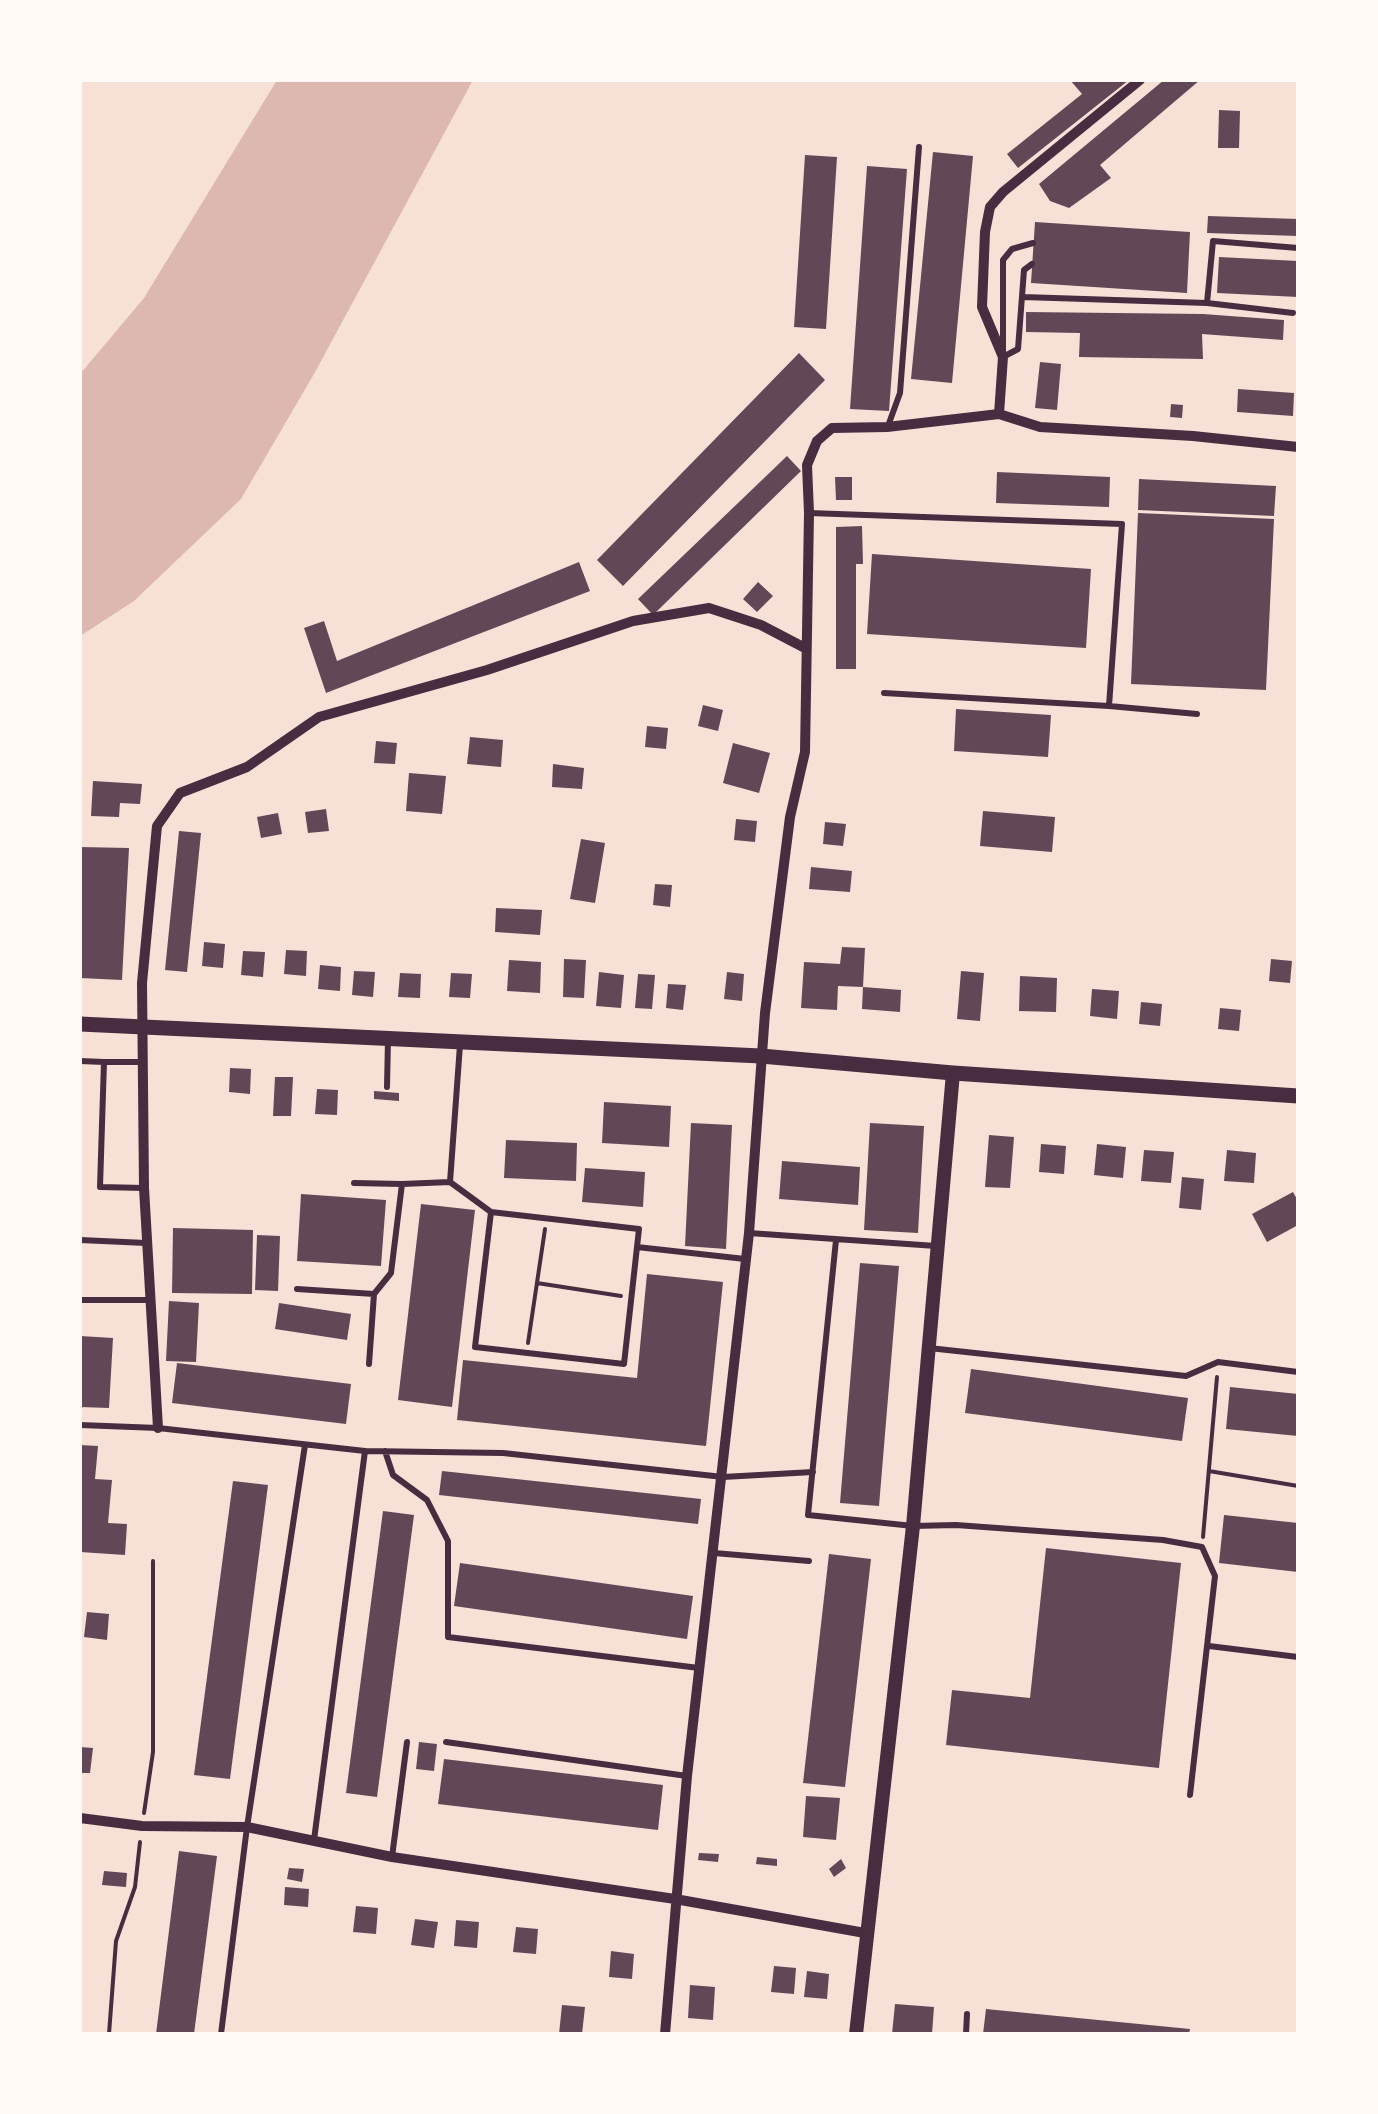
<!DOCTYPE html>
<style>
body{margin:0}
#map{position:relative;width:1378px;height:2114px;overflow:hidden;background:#f7e1d7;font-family:"Source Serif 4",serif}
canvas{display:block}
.frame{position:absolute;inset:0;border:82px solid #fffaf5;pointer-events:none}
</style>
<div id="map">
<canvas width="1378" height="2114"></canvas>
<div class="frame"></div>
</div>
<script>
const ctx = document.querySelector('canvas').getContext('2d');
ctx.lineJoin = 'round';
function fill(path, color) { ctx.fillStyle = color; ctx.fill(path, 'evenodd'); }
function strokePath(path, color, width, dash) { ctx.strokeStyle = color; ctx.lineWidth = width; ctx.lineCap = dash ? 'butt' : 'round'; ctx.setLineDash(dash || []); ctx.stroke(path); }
const water = new Path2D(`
 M277 80H473L314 374 241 499 134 601 80 636V374L144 298Z`);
const building = new Path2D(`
 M1070 80H1129L1018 168 1007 154 1082 94Z
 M1164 80H1200L1100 165 1111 178 1069 208 1050 201 1039 184Z
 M1219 110 1240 111 1239 148H1218Z
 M933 152 973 156 952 383 911 379Z
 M805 155 837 157 826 329 794 327Z
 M867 166 907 169 889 411 850 409Z
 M1208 216 1298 219V236L1207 233Z
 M1035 222 1190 232 1187 293 1031 283Z
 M1219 257 1298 261V297L1217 293Z
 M1026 312 1203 314 1284 320 1283 340 1202 334 1203 359 1079 357 1080 333 1026 332Z
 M799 353 825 380 623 586 597 560Z
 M1040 362 1061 364 1057 410 1035 408Z
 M1238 389 1294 393 1293 416 1237 412Z
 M1171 404 1183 405 1182 418 1170 417Z
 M787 456 801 471 653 615 638 599Z
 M997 472 1110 477 1109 507 996 503Z
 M835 477H852V500H836Z
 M1139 479 1276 486 1274 516 1138 510Z
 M1138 513 1274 519 1266 690 1131 684Z
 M862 526 863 564H856V669H836V527Z
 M872 554 1091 569 1086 648 867 634Z
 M579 562 590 591 326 693 304 628 324 621 337 661Z
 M758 582 773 596 757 612 743 599Z
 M703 705 723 710 718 731 698 726Z
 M956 709 1051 715 1048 757 954 751Z
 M647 726 668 728 666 749 645 747Z
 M470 737 503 740 501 767 467 764Z
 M376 741 397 743 395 764 374 763Z
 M733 743 770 753 759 793 723 783Z
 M553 764 584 768 582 789 552 787Z
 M409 773 446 776 442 814 406 811Z
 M93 781 142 784 140 804 120 803 119 817 91 816Z
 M326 809 329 831 308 833 305 812Z
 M983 811 1055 817 1052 852 980 846Z
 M278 813 282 834 261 838 257 817Z
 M736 819 757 821 755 842 734 840Z
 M825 822 846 824 843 846 823 844Z
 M179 831 201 833 187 972 165 970Z
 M581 839 605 843 595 903 570 899Z
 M80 847 129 848 122 980 80 978Z
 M811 867 852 871 850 892 809 889Z
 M655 884 672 885 670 907 653 905Z
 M496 908 542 910 540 935 495 932Z
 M204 942 225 944 223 968 202 966Z
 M842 947 865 948 863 987 838 986 837 1010 801 1008 804 962 840 964Z
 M286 950 307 951 306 976 284 974Z
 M243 951 265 952 263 977 241 975Z
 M564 959 586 960 584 998 563 997Z
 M1271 959 1292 961 1290 983 1269 981Z
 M509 960 541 962 540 993 507 991Z
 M320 965 341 967 340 991 318 989Z
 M354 971 375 972 373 997 352 995Z
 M961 971 984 973 980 1021 957 1019Z
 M599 972 624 975 621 1008 596 1006Z
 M727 972 744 974 742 1001 724 999Z
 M400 973 421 974 420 998 398 997Z
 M451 973 472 974 470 998 449 997Z
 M638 974 655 975 652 1009 635 1008Z
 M1020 976 1057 978 1056 1012 1019 1011Z
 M668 984 686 985 683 1010 666 1008Z
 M863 987 901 990 900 1012 862 1009Z
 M1092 989 1119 991 1117 1019 1090 1016Z
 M1141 1002 1162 1004 1160 1026 1139 1024Z
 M1220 1008 1241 1010 1239 1031 1218 1029Z
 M230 1068 251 1069 250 1094 229 1092Z
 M275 1077H293L291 1116H273Z
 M317 1089 338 1090 337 1115 315 1114Z
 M374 1091 399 1093V1101L374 1099Z
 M604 1102 671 1106 669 1147 602 1143Z
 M691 1123 732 1125 726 1249 685 1246Z
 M870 1123 924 1126 918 1233 864 1230Z
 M989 1135 1014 1137 1010 1188 985 1187Z
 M506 1140 577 1143 576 1181 504 1178Z
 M1041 1144 1066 1146 1064 1174 1039 1172Z
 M1097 1144 1126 1147 1123 1178 1094 1175Z
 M1144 1150 1174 1152 1171 1183 1141 1181Z
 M1227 1150 1256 1153 1254 1183 1224 1181Z
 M782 1161 860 1167 858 1205 779 1199Z
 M585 1168 645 1172 643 1207 582 1202Z
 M1182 1177 1204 1179 1201 1210 1179 1208Z
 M1293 1192 1298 1201V1225L1267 1242 1252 1214Z
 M301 1194 386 1200 381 1266 297 1261Z
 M421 1204 475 1210 452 1407 398 1400Z
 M173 1228 253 1230 252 1294 172 1293Z
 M257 1235 280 1236 278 1291 255 1290Z
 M860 1263 899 1266 879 1506 840 1503Z
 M647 1274 723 1282 706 1446 457 1420 463 1360 637 1378Z
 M169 1301 199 1303 196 1362 166 1361Z
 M279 1303 351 1314 347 1340 275 1329Z
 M80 1336 113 1338 109 1408 80 1407Z
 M177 1363 351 1384 346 1424 172 1403Z
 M971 1369 1188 1398 1182 1441 965 1413Z
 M1230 1387 1298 1394V1436L1226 1429Z
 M80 1445 98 1446 95 1479 112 1480 108 1523 127 1524 125 1555 80 1552Z
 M442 1471 701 1499 698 1524 439 1495Z
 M233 1481 268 1485 230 1779 194 1775Z
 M383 1511 414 1515 377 1797 346 1793Z
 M1224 1515 1298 1523V1572L1219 1563Z
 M1046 1548 1181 1563 1159 1768 946 1745 952 1690 1030 1698Z
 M829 1554 871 1559 845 1787 803 1783Z
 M460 1563 693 1596 687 1639 454 1606Z
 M87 1612 109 1614 107 1640 84 1637Z
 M419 1742 437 1744 434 1771 416 1769Z
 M80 1747 93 1748 90 1773H80Z
 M444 1759 663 1785 658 1830 438 1804Z
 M806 1796 840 1798 836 1840 803 1837Z
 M179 1851 217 1856 194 2034H156Z
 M699 1853 719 1854 718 1862 698 1860Z
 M757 1857 777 1859V1866L756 1864Z
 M841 1859 846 1868 834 1877 829 1869Z
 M289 1868 304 1869 302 1882 287 1879Z
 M104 1871 127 1873 126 1887 102 1885Z
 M285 1887 309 1889 308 1907 284 1905Z
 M356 1906 378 1908 376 1934 353 1932Z
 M415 1919 438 1922 434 1948 411 1945Z
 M456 1920 479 1922 477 1948 454 1946Z
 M516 1927 538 1929 536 1954 513 1952Z
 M611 1951 634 1954 632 1979 609 1977Z
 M774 1966 796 1968 794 1994 771 1992Z
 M807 1971 829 1974 827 1999 804 1997Z
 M690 1985 715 1987 713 2020 688 2018Z
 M895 2004 934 2007 932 2034H892Z
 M562 2005 585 2007 582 2034H559Z
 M986 2009 1190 2029 1189 2034H983Z`);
const path = new Path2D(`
 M537 1283 621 1296
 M528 1343 545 1229
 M1209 1471 1298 1486
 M1203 1537 1217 1377
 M144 1813 153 1752V1561
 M109 2034 116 1941 135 1887 140 1842`);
const service = new Path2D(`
 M1023 297 1207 303 1293 313
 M1207 303 1213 241 1298 248
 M1003 351V260L1012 249 1033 243
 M1003 357 1018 349 1024 270 1032 264
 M888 426 900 393 919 147
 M809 513 1122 524 1109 706 884 693
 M1109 706 1197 714
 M80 1061 104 1062
 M142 1062H104L100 1187 144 1188
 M387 1087 388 1039
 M450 1182 491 1212
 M354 1183 402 1184
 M749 1233 936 1246
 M80 1240 146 1243
 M836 1240 808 1515 913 1526 956 1525 1163 1540 1202 1547 1215 1576 1190 1795
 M637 1247 624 1364 475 1347 491 1212 639 1229 637 1247 745 1259
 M297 1289 374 1294
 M80 1300H150
 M929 1348 1186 1376 1218 1362 1298 1372
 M369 1364 374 1294 391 1273 402 1184 450 1182 460 1045
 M80 1425 158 1428 365 1451 503 1453 723 1477 813 1472
 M385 1451 393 1475 427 1500 448 1541V1637L699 1668
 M714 1553 809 1561
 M1209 1646 1298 1657
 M446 1742 687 1776
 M314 1840 365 1451
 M392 1857 407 1742
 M221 2034 247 1827 305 1445
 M966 2034 967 2014`);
const minor = new Path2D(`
 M999 414 1003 357 982 307 985 232 990 207 1003 192 1140 80
 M158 1428 144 1188 142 983 157 826 180 793 247 767 319 717 487 670 633 621 709 608 761 625 805 648
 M80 1818 142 1826 247 1827 392 1857 675 1899 865 1933
 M665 2034 687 1776 749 1233 765 1013 790 817 805 752 809 513 807 465 817 441 832 428 887 427 999 414 1040 427 1193 436 1298 447`);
const tertiary = new Path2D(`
 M856 2034 913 1526 953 1073`);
const secondary = new Path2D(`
 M80 1024 761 1056 953 1073 1298 1096`);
fill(water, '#dcb8b0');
fill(building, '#644757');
strokePath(path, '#4a2c40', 4);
strokePath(service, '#4a2c40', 6);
strokePath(minor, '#4a2c40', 10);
strokePath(tertiary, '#4a2c40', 14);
strokePath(secondary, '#4a2c40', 15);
</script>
